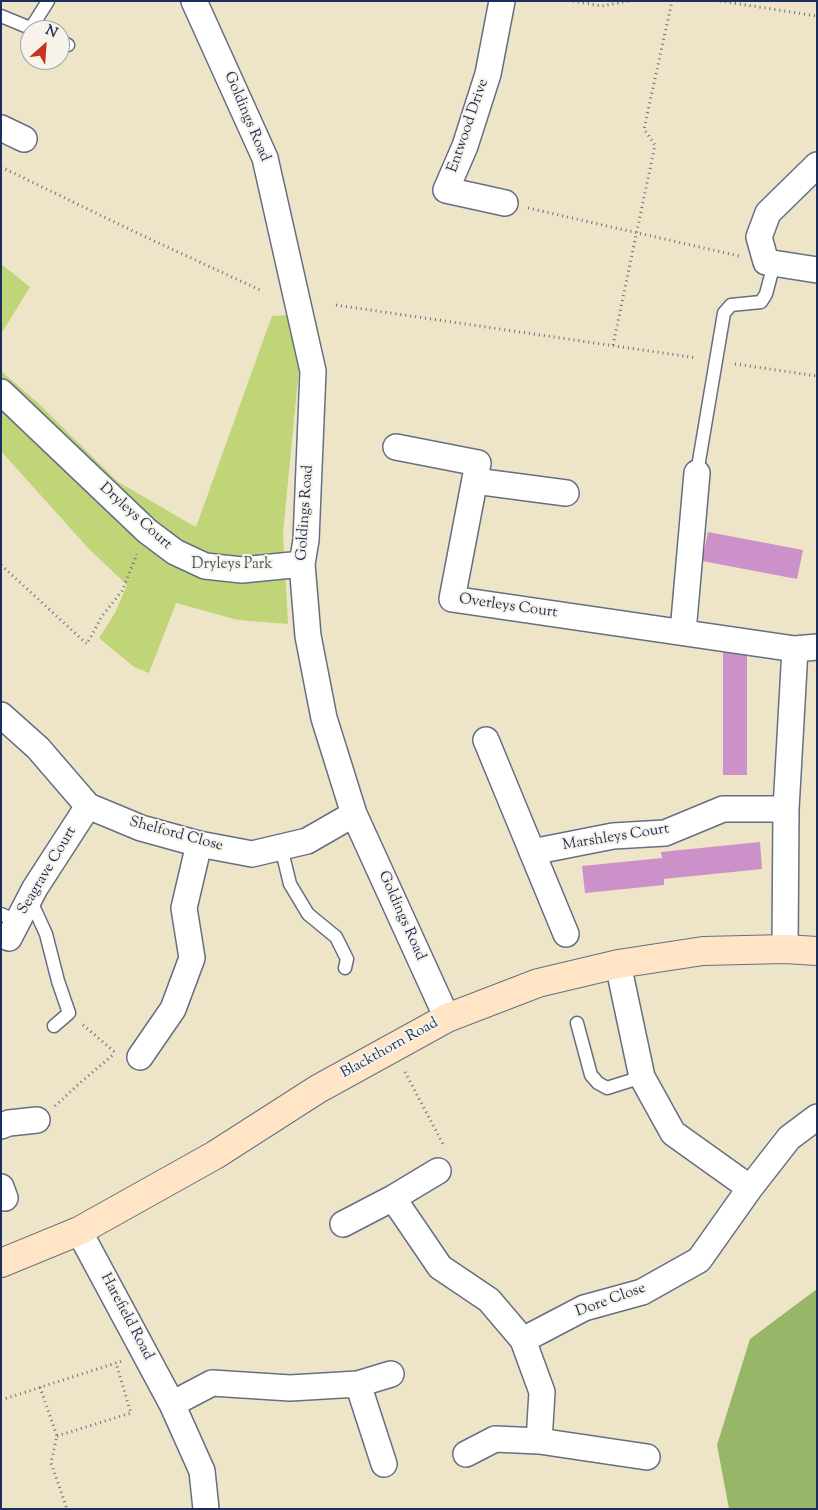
<!DOCTYPE html>
<style>
body{margin:0}
#map{position:relative;width:818px;height:1510px;overflow:hidden;background:#eee5c9;font-family:"Sorts Mill Goudy",serif}
canvas{display:block}
.frame{position:absolute;inset:0;border:2px solid #1b2f5e;pointer-events:none}
.north{position:absolute;left:20px;top:20px;width:50px;height:50px;box-sizing:border-box;background:#f7f3e8;border:1px solid #9fa5b1;border-radius:50%;rotate:26deg;font-size:14px;font-weight:700;line-height:20px;text-align:center;color:#1b2f5e}
.north::after{content:'';display:block;margin:auto;width:18px;height:22px;background:#c8321e;clip-path:polygon(50% 0,100% 100%,50% 72%,0 100%)}
</style>
<div id="map">
<canvas width="818" height="1510"></canvas>
<div class="frame"></div>
<div class="north">N</div>
</div>
<script>
const ctx = document.querySelector('canvas').getContext('2d');
ctx.lineJoin = 'round';
function fill(path, color) { ctx.fillStyle = color; ctx.fill(path, 'evenodd'); }
function strokePath(path, color, width, dash) { ctx.strokeStyle = color; ctx.lineWidth = width; ctx.lineCap = dash ? 'butt' : 'round'; ctx.setLineDash(dash || []); ctx.stroke(path); }
function drawText(font, color, halo, rows, align = 'center') {
  ctx.font = font + ' "Sorts Mill Goudy",serif'; ctx.lineWidth = 4; ctx.setLineDash([]); ctx.textBaseline = 'middle'; ctx.strokeStyle = halo; ctx.fillStyle = color; for (const [text, x, y, turn = 0] of rows) {
    ctx.save(); ctx.translate(x, y); ctx.rotate((+turn || 0) * Math.PI / 180); ctx.textAlign = isNaN(turn) ? turn : align; if (halo) ctx.strokeText(text, 0, 0); ctx.fillText(text, 0, 0); ctx.restore();
  }
}
const green = new Path2D(`
 M1 264 30 287 1 334Z
 M288 315 299 369 283 533 288 624 238 620 176 603 149 673 134 667 99 638 115 613 127 585 89 549 1 451V371L37 402 118 482 196 527 272 316Z`);
const forest = new Path2D(`
 M817 1289V1509H729L717 1445 750 1339Z`);
const building = new Path2D(`
 M708 532 803 550 797 579 702 561Z
 M723 648H747V775H723Z
 M760 842 762 869 664 879V885L585 893 582 866 662 858 661 852Z`);
const path = new Path2D(`
 M573 1 602 6 629 1
 M720 1 817 16
 M1 167 135 232 260 290
 M528 208 739 256
 M336 305 697 358
 M613 345 655 145 644 129 672 1
 M735 364 817 376
 M1 565 87 644 102 616 122 591 137 554
 M83 1025 116 1053
 M405 1072 444 1146
 M55 1106 81 1082 114 1054
 M40 1387 57 1436 51 1463 67 1509
 M1 1400 122 1361
 M57 1436 131 1413 116 1363`);
const lane = new Path2D(`
 M1 16 35 30
 M31 28 48 1
 M60 41 68 45
 M697 473 724 313 731 305 761 302 766 294 774 264
 M281 847 290 884 308 914 336 937 347 959 345 968
 M30 899 46 934 58 981 69 1013 54 1026
 M1 914 18 922
 M577 1023 591 1075 598 1083 607 1088 642 1077`);
const street = new Path2D(`
 M194 1 265 158 313 371 306 540 302 564 308 636 324 718 354 814 447 1018
 M502 1 488 74 465 146 446 190 505 203
 M1 128 24 139
 M817 165 768 213 759 237 766 262 817 270
 M1 392 147 531 175 552 205 566 242 570 302 564
 M396 447 478 463 452 599 795 649 817 647
 M475 481 566 493
 M683 632 697 473
 M1 715 38 748 88 806 141 828 199 844 252 854 307 841 354 814
 M486 740 566 934
 M532 852 613 836 665 833 723 809H786
 M9 938 35 888 88 806
 M785 949 786 809 795 649
 M618 964 642 1077 673 1133 750 1188
 M140 1057 173 1009 192 958 184 908 199 844
 M1 1126 9 1123 37 1120
 M1 1187 5 1198
 M393 1198 440 1267 489 1300 523 1340 542 1392 539 1441
 M343 1224 393 1198 438 1171
 M79 1231 172 1404 202 1471 206 1509
 M523 1340 584 1308 642 1292 699 1260 750 1188 789 1138 817 1117
 M358 1384 384 1464
 M172 1404 212 1383 290 1388 358 1384 391 1374
 M466 1454 495 1439 539 1441 647 1457`);
const secondary = new Path2D(`
 M1 1263 79 1231 215 1155 318 1089 447 1018 538 983 618 964 703 951 785 949 817 951`);
const streetNames = [
 ["Goldings Road",246,117,67],
 ["Entwood Drive",469,126,-71],
 ["Goldings Road",306,513,-86],
 ["Dryleys Court",135,517,42],
 ["Overleys Court",508,607,8],
 ["Shelford Close",176,835,15],
 ["Marshleys Court",616,838,-9],
 ["Seagrave Court",48,871,-59],
 ["Goldings Road",401,916,66],
 ["Blackthorn Road",390,1049,-29],
 ["Dore Close",611,1301,-20],
 ["Harefield Road",126,1317,62]
];
const parkNames = [
 ["Dryleys Park",232,565]
];
fill(green, '#c0d478');
fill(forest, '#98b668');
fill(building, '#cc91c8');
strokePath(lane, '#656f83', 15);
strokePath(street, '#656f83', 28);
strokePath(secondary, '#656f83', 30);
strokePath(path, '#656f83', 3, [1, 4]);
strokePath(lane, '#fff', 12);
strokePath(street, '#fff', 25);
strokePath(secondary, '#ffe4c6', 28);
drawText('15px', '#1b2f5e', '#f7f3e8', streetNames);
drawText('15px', '#445864', '#f7f3e8', parkNames);
</script>
